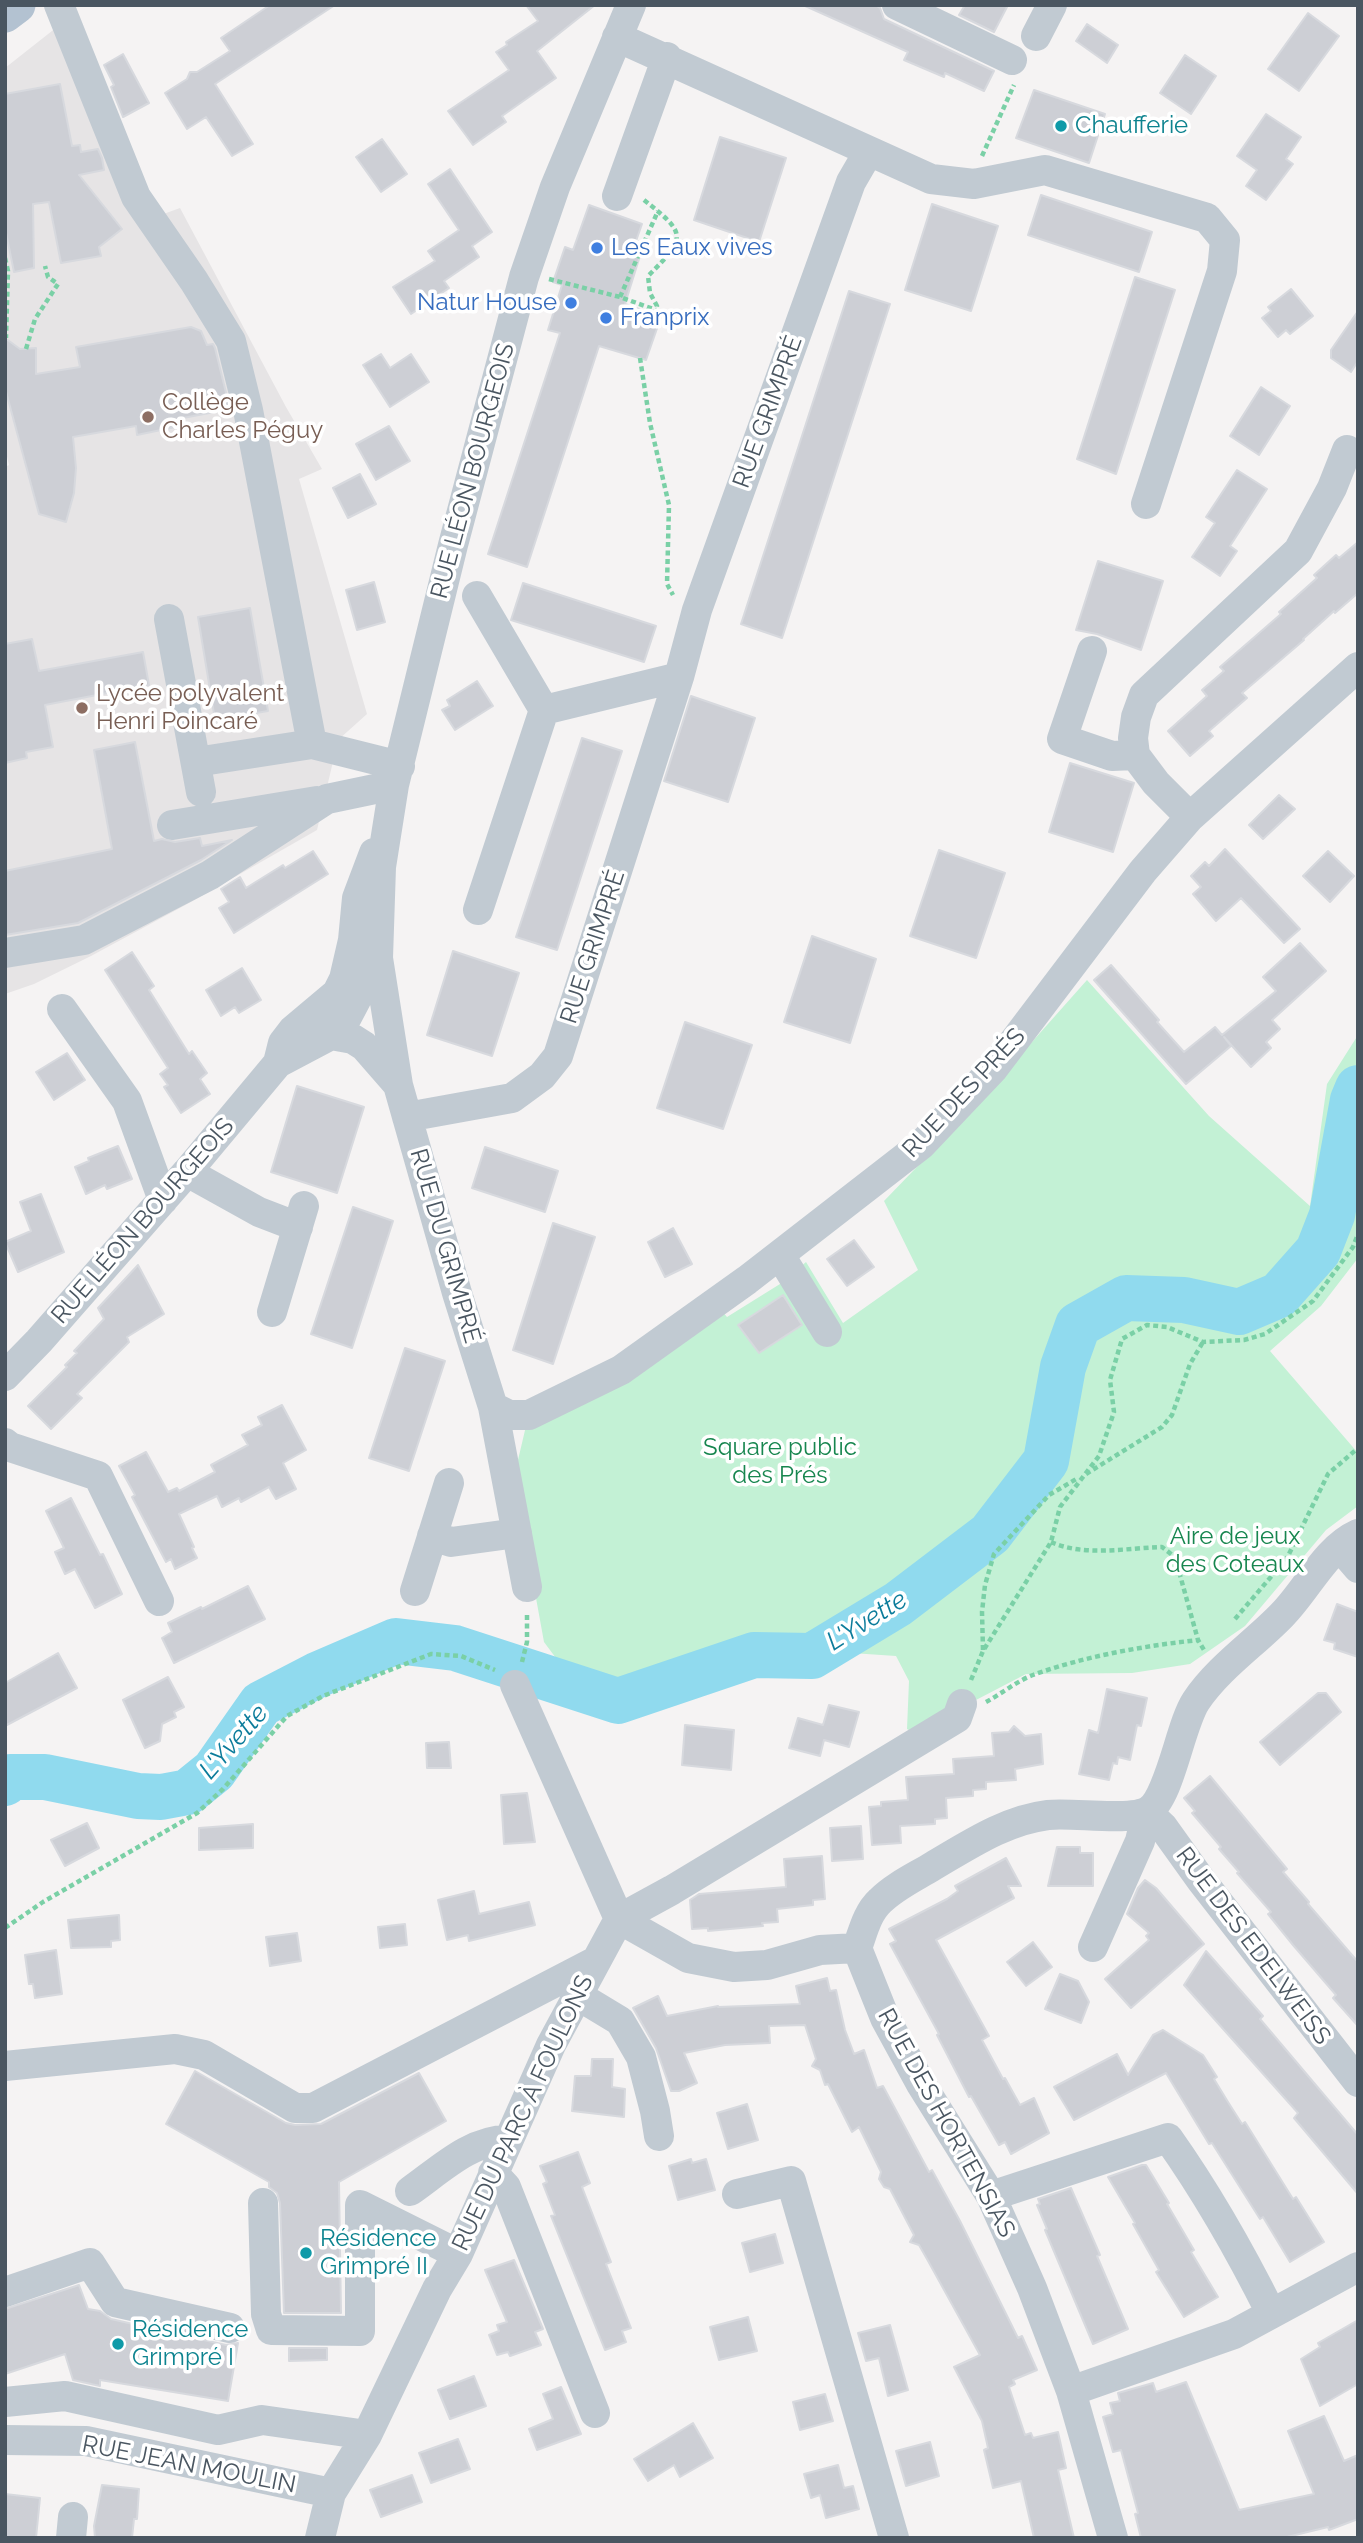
<!DOCTYPE html>
<meta charset="utf-8">
<style>
body{margin:0}
#map{position:relative;width:1363px;height:2543px;overflow:hidden;background:#f5f3f3;font-family:Raleway,sans-serif}
canvas{display:block}
.frame{position:absolute;inset:0;border:7px solid #4a5661;pointer-events:none}
</style>
<div id="map">
<canvas width="1363" height="2543"></canvas>
<div class="frame"></div>
</div>
<script>
const ctx = document.querySelector('canvas').getContext('2d');
ctx.lineJoin = 'round';
function fill(path, color) { ctx.fillStyle = color; ctx.fill(path, 'evenodd'); }
function strokePath(path, color, width, dash) { ctx.strokeStyle = color; ctx.lineWidth = width; ctx.lineCap = dash ? 'butt' : 'round'; ctx.setLineDash(dash || []); ctx.stroke(path); }
function drawText(font, color, halo, rows, align = 'center') {
  ctx.font = font + ' Raleway,sans-serif'; ctx.lineWidth = 7; ctx.setLineDash([]); ctx.textBaseline = 'middle'; ctx.strokeStyle = halo; ctx.fillStyle = color; for (const [text, x, y, turn = 0] of rows) {
    ctx.save(); ctx.translate(x, y); ctx.rotate((+turn || 0) * Math.PI / 180); ctx.textAlign = isNaN(turn) ? turn : align; if (halo) ctx.strokeText(text, 0, 0); ctx.fillText(text, 0, 0); ctx.restore();
  }
}
const education = new Path2D(`
 M57 27 158 216 180 208 286 407 322 469 299 479 367 714 338 740 317 830 191 902 91 956 34 984 5 994V467L9 465 5 448V68Z`);
const green = new Path2D(`
 M1087 980 1209 1116 1310 1206 1327 1084 1358 1035V1258L1321 1306 1270 1351 1358 1453V1506L1326 1530 1245 1626 1190 1664 1132 1673 1026 1674 976 1700 962 1689 948 1718 917 1734 907 1729 909 1681 896 1656 807 1650 747 1649 617 1691 570 1677 544 1642 514 1477 526 1426 721 1310 727 1317 780 1284 806 1262 843 1323 918 1270 884 1201 968 1114Z`);
const river = new Path2D(`
 M5 1783 10 1777H45L138 1796 161 1797 188 1792 214 1771 261 1704 317 1675 396 1641 455 1648 618 1701 754 1655 812 1656 898 1604 990 1534 1046 1461 1063 1367 1078 1325 1126 1298 1184 1300 1239 1312 1279 1295 1318 1251 1332 1215 1353 1100 1358 1088`);
const building = new Path2D(`
 M270 5H335L215 84 253 144 232 156 206 117 187 129 165 93 187 79 190 72H197L230 51 221 38Z
 M526 5H595L537 51 556 78 502 116 506 122 473 145 448 111 509 70 496 52 507 45 506 42 538 21Z
 M803 5H875L880 8 884 19 994 71 984 91 945 73 944 77 904 60 908 52Z
 M965 5H1008L994 32 959 15Z
 M1308 13 1339 36 1299 91 1268 69Z
 M1087 24 1118 45 1107 63 1076 41Z
 M123 54 149 103 123 117 111 87 114 85 104 65Z
 M1185 55 1216 76 1191 114 1160 93Z
 M60 84 72 146 80 145 81 152 98 149 102 158 104 170 79 175 122 229 99 247 101 256 61 263 49 202 33 204 34 268 14 272 5 228V94Z
 M1034 90 1105 114 1089 163 1016 138Z
 M1266 114 1301 137 1286 159 1293 164 1266 200 1246 186 1257 170 1237 156Z
 M720 137 786 158 759 242 694 220Z
 M382 139 407 174 381 192 356 157Z
 M450 169 492 232 472 246 479 257 444 281 449 288 411 314 393 287 435 261 428 251 459 230 428 184Z
 M1041 195 1152 232 1139 272 1028 235Z
 M932 204 998 226 971 311 905 290Z
 M589 205 642 224 636 241 644 243 625 304 661 317 646 360 599 346 527 567 488 554 560 333 548 330 562 285 553 282 565 247 573 250Z
 M1135 277 1175 290 1116 474 1077 459Z
 M1291 289 1313 316 1290 334 1286 330 1278 337 1262 318 1271 311 1268 307Z
 M849 291 890 304 782 638 741 624Z
 M1358 311V361L1351 372 1331 358V350Z
 M191 327 201 331 207 345 213 344 215 348 230 409 183 418 185 425 137 435 136 426 73 437 76 468 74 493 66 522 39 514 5 388V338L20 349 36 348V374L80 367 76 347Z
 M381 354 390 368 411 354 429 382 390 407 363 365Z
 M1261 387 1290 406 1259 455 1230 436Z
 M389 426 410 461 376 480 356 444Z
 M1237 470 1267 489 1230 546 1237 551 1220 576 1192 557 1215 523 1206 517Z
 M360 474 376 504 348 518 333 488Z
 M1358 542V593L1335 613 1334 611 1303 639 1304 640 1242 693 1247 698 1209 731 1213 736 1190 756 1168 731 1207 696 1202 690 1224 671 1220 667 1281 614 1279 612 1317 578 1314 575 1336 555 1339 558Z
 M1098 561 1163 581 1141 650 1097 634 1076 630Z
 M374 582 385 622 357 630 346 590Z
 M523 583 656 626 644 662 511 620Z
 M250 608 268 711 215 720 198 617Z
 M32 639 39 671 143 652 149 685 45 705 53 747 26 752 27 758 5 763V644Z
 M477 681 493 706 455 730 442 710 450 706 447 700Z
 M691 696 755 718 728 802 664 781Z
 M582 738 622 751 557 950 516 937Z
 M135 742 154 841 162 839 175 842 200 838 202 846 232 840 201 860 78 923 5 935V871L112 849 94 750Z
 M1070 763 1134 783 1113 852 1049 832Z
 M1279 795 1295 809 1263 839 1249 825Z
 M1225 849 1300 929 1284 943 1241 898 1216 921 1193 894 1201 887 1191 876 1205 862 1209 866Z
 M939 850 1005 873 976 958 910 936Z
 M313 851 328 874 234 933 219 908 229 902 221 889 240 877 246 888 283 865 285 868Z
 M1328 851 1354 876 1330 902 1303 876Z
 M812 936 876 959 850 1043 784 1022Z
 M1300 943 1326 971 1272 1020 1280 1029 1266 1042 1271 1048 1251 1067 1224 1037 1231 1046 1186 1084 1094 980 1111 965 1159 1020 1157 1022 1184 1052 1215 1027 1222 1035 1276 991 1263 977Z
 M453 951 519 973 492 1056 427 1035Z
 M132 952 154 986 149 990 189 1054 192 1051 207 1073 200 1079 210 1094 181 1113 164 1087 168 1085 160 1074 168 1068 105 970Z
 M242 968 261 1000 239 1013 235 1007 221 1016 206 990Z
 M685 1022 752 1045 723 1129 657 1108Z
 M67 1053 85 1080 54 1100 36 1072Z
 M297 1086 364 1107 337 1193 271 1172Z
 M118 1146 132 1179 107 1189 105 1185 86 1194 75 1167 89 1161 88 1158Z
 M485 1147 558 1171 545 1212 472 1188Z
 M41 1194 64 1252 18 1272 5 1242 31 1231 20 1202Z
 M353 1207 393 1221 352 1348 311 1334Z
 M553 1223 595 1237 553 1364 513 1350Z
 M673 1228 692 1264 665 1277 648 1242Z
 M854 1240 874 1267 847 1286 827 1259Z
 M138 1265 164 1314 127 1337 129 1342 77 1394 82 1398 51 1429 28 1406 67 1367 65 1365 77 1353 74 1351 104 1319 98 1308Z
 M783 1295 802 1325 759 1353 738 1325Z
 M405 1348 445 1361 409 1471 369 1458Z
 M282 1405 306 1450 283 1463 296 1489 276 1499 269 1487 241 1502 239 1498 222 1507 217 1496 179 1514 194 1547 192 1548 197 1558 175 1569 171 1559 166 1562 132 1497 135 1495 119 1466 146 1452 168 1492 177 1488 179 1491 215 1472 211 1465 248 1445 242 1435 262 1425 258 1417Z
 M71 1498 100 1555 103 1554 122 1594 95 1608 75 1569 65 1574 55 1552 64 1548 46 1511Z
 M248 1586 265 1619 174 1663 162 1638 172 1632 168 1623 201 1607 202 1609Z
 M1337 1604 1358 1612V1657L1334 1649 1335 1643 1324 1640Z
 M58 1653 77 1688 5 1726V1683Z
 M168 1677 184 1707 174 1712 176 1717 162 1724 160 1741 145 1748 123 1700Z
 M1107 1689 1147 1698 1141 1726 1137 1725 1130 1760 1118 1757 1117 1764 1113 1763 1109 1780 1079 1774 1089 1730 1098 1733Z
 M1318 1693H1326L1341 1712 1280 1765 1260 1742Z
 M829 1705 859 1712 849 1747 824 1740 820 1756 789 1748 798 1718 823 1725Z
 M685 1725 734 1730 731 1770 682 1765Z
 M1014 1726 1025 1736 1041 1734 1043 1764 1015 1769 1016 1780 986 1782V1789L973 1790V1796L946 1798 947 1818 935 1819V1824L900 1826 901 1843 872 1845 869 1807 881 1806V1802L908 1800 906 1777 954 1774 953 1759 994 1756 992 1733 1009 1732Z
 M449 1742 451 1768H427L426 1743Z
 M1210 1776 1287 1869 1283 1872 1309 1902 1308 1904 1358 1962V2026L1333 1998 1336 1995 1293 1945 1268 1914 1271 1912 1237 1873 1239 1872 1219 1849 1221 1847 1192 1813 1195 1811 1184 1798Z
 M527 1793 535 1842 504 1844 501 1795Z
 M87 1823 99 1848 65 1866 51 1840Z
 M253 1824V1848L199 1850V1828Z
 M861 1826 863 1859 832 1861 830 1828Z
 M1057 1847H1080V1853H1093V1886H1048Z
 M822 1856 825 1899 813 1900V1905L777 1909 778 1922 762 1923 763 1926 708 1931V1928L692 1929 690 1900 699 1894 786 1887 784 1859Z
 M1006 1858 1021 1886H1008L1014 1898 936 1940 989 2036 982 2040 1003 2079 1005 2078 1020 2105 1034 2098 1049 2133 1011 2154 1005 2142 999 2145 971 2096 969 2097 937 2035 939 2034 890 1944 896 1941 889 1929 947 1899 958 1891 955 1886Z
 M1145 1880 1156 1888 1204 1944 1131 2008 1105 1979 1149 1940 1146 1936 1149 1933 1127 1914 1138 1888Z
 M474 1891 479 1914 529 1902 535 1925 469 1941 468 1935 447 1940 438 1900Z
 M119 1915 120 1940 111 1941V1947L71 1948 68 1920Z
 M405 1924 407 1945 380 1948 378 1927Z
 M297 1933 301 1961 270 1966 266 1937Z
 M1033 1942 1052 1967 1026 1986 1007 1962Z
 M56 1950 62 1994 35 1998 33 1984H29L25 1955Z
 M1206 1951 1263 2016 1260 2019 1358 2135V2194L1294 2118 1298 2113 1184 1985Z
 M1060 1974 1078 1981 1089 2002 1081 2023 1045 2009Z
 M827 1978 830 1991 836 1990 845 2030 854 2054 864 2050 877 2088 883 2086 929 2172 932 2170 960 2221 1018 2338 1022 2336 1037 2370 1013 2380 1015 2384 1009 2387 1025 2435 1031 2433 1033 2438 1058 2432 1066 2468 1058 2470 1074 2538H1034L1021 2481 993 2488 984 2450 988 2448 982 2421 954 2367 980 2355 927 2259 919 2245 910 2242 914 2235 890 2189 884 2187 879 2179 881 2172 859 2127 852 2132 828 2084 825 2085 820 2070 812 2066 816 2059 805 2025 769 2026 770 2043 725 2045 684 2053 697 2083 679 2091H671L656 2048 633 2008 658 1996 667 2016 718 2006V2007L800 2004 796 1986Z
 M1163 2030 1203 2055 1217 2077 1214 2079 1228 2102 1242 2124 1245 2122 1293 2199 1296 2197 1324 2242 1290 2262 1263 2217 1260 2219 1212 2143 1209 2144 1166 2073 1074 2120 1054 2087 1117 2054 1128 2075 1153 2035Z
 M592 2059H613L612 2087 625 2089 624 2117 572 2111 575 2076H591Z
 M195 2071 286 2123 295 2125 321 2124 419 2073 446 2121 339 2182 341 2313H284L280 2203 277 2193 269 2187V2182L166 2124Z
 M747 2104 758 2140 728 2149 717 2113Z
 M578 2152 590 2183 582 2187 611 2262 606 2264 631 2328 622 2331 626 2342 605 2350 551 2216 555 2215 543 2184 547 2182 540 2166Z
 M691 2159 692 2163 706 2159 715 2190 678 2200 669 2166Z
 M1142 2165H1146L1169 2203 1167 2204 1194 2250 1191 2252 1218 2297 1184 2317 1156 2272 1159 2270 1133 2224 1135 2223 1108 2177Z
 M1071 2188 1100 2255 1097 2256 1128 2329 1093 2344 1045 2230 1047 2229 1037 2205 1040 2204 1038 2199Z
 M775 2234 783 2263 750 2272 742 2243Z
 M514 2260 543 2329 535 2332 541 2345 510 2356 508 2352 497 2355 489 2335 499 2331 497 2325 507 2322 485 2270Z
 M79 2285 88 2309 100 2311 111 2319 226 2345 238 2343 228 2401 100 2380V2386L73 2380 65 2354 5 2374V2309Z
 M748 2317 757 2351 719 2360 710 2327Z
 M1358 2320V2384L1320 2406 1301 2359 1320 2347 1318 2343Z
 M890 2325 908 2390 888 2396 879 2358 866 2361 858 2333Z
 M289 2348H327V2360L289 2361Z
 M474 2376 486 2406 450 2419 438 2390Z
 M1186 2382 1239 2510 1314 2494 1288 2431 1324 2416 1344 2461 1358 2455V2519L1329 2530 1328 2527 1283 2538H1141L1135 2514 1138 2513 1121 2450 1113 2452 1103 2417 1113 2414 1110 2403 1120 2401 1118 2393 1153 2383 1156 2392Z
 M561 2387 581 2434 537 2450 529 2429 553 2419 543 2394Z
 M825 2394 833 2421 800 2430 793 2402Z
 M693 2423 713 2458 680 2477 674 2465 648 2481 634 2459Z
 M458 2439 470 2469 431 2483 419 2453Z
 M930 2442 939 2476 906 2486 896 2451Z
 M838 2465 844 2488 853 2486 859 2509 826 2518 820 2495 811 2498 804 2474Z
 M412 2475 422 2502 381 2517 370 2490Z
 M102 2485 139 2489 137 2519H134L132 2538H95L94 2526Z
 M5 2494 40 2498 36 2538H5Z`);
const path = new Path2D(`
 M982 156 1014 85
 M644 200C687 234 687 237 648 276L650 293 657 306 655 314
 M5 258 8 271 6 338
 M549 279 620 297 656 310
 M620 297 658 211
 M26 349 35 319 58 284 48 277 45 266
 M640 358 650 423 669 505 667 584 673 595
 M1086 1474 1162 1427 1172 1415 1190 1364 1203 1342
 M1051 1542C1084 1557 1127 1548 1162 1547L1175 1557 1198 1640 1204 1650
 M1235 1619 1287 1558 1328 1474 1358 1448
 M983 1650 982 1612 985 1585 994 1554 1049 1495 1078 1478
 M522 1662 527 1642V1612
 M971 1680 983 1651 1051 1542 1060 1507 1099 1456 1114 1412 1110 1380 1122 1339 1147 1325 1167 1327 1203 1342 1244 1340 1265 1334 1313 1301 1353 1247 1358 1234
 M986 1702C1001 1694 1017 1681 1033 1675 1085 1656 1144 1646 1198 1640
 M5 1928 43 1902 197 1813 223 1789 287 1716 323 1696 431 1654 461 1656 495 1670`);
const minor = new Path2D(`
 M59 5 136 197 194 281 231 341 248 410 312 744
 M897 5 1012 60
 M1036 36 1052 5
 M617 37 931 179 974 184 1045 170 1207 218 1225 240 1222 271 1146 504
 M617 196 667 57
 M477 596 544 710 478 910
 M169 619 201 792
 M1092 651 1062 739 1112 756 1135 755
 M544 710 679 677
 M196 762 312 744 400 766
 M1190 817 1156 783 1135 755 1133 738 1136 717 1144 695 1298 551 1332 488 1347 450
 M172 825 317 801
 M5 953 84 940 210 875 327 799 394 785
 M378 958 398 1085 457 1293 493 1407 527 1587
 M62 1009 127 1101 163 1200
 M331 1035 353 1039 364 1046 398 1085
 M278 1063 283 1043 293 1030 337 993 344 979 353 940 357 898 374 853
 M407 1117 512 1098 542 1076 558 1056 679 677 697 610 851 182 869 151
 M187 1172 259 1212 298 1227
 M780 1255 827 1332
 M272 1312 304 1206
 M5 1376 39 1341 187 1172 278 1063 331 1035 347 1017 378 958 381 867 394 785 453 545 524 277 555 187 631 5
 M493 1407 509 1415H529L621 1370 747 1280 921 1145 993 1069 1143 871 1190 817 1358 667
 M5 1443 10 1447 98 1476 159 1601
 M432 1536 451 1542 517 1533
 M1340 1547 1358 1568
 M415 1591 449 1483
 M515 1685 619 1919
 M1147 1812 1163 1827 1201 1880 1358 2082
 M619 1919 672 1890 957 1718 962 1704
 M619 1919 688 1958 734 1967 767 1965 820 1950 857 1948
 M1093 1947 1140 1841 1147 1812
 M857 1948C863 1932 867 1913 880 1901 895 1886 915 1877 933 1866 969 1845 1006 1820 1048 1815 1073 1812 1129 1822 1148 1811 1170 1798 1180 1725 1196 1701 1219 1667 1254 1644 1282 1615 1307 1590 1325 1549 1358 1534
 M857 1948 885 2018 921 2084 991 2196 1032 2288 1071 2391 1113 2538
 M577 1995 620 2021 641 2057 655 2111 659 2136
 M5 2066 175 2049 204 2055 295 2108H313L594 1962
 M493 2173 506 2187 595 2413
 M410 2191C439 2171 470 2140 507 2140
 M737 2194 791 2181 894 2538
 M991 2196 1168 2138C1207 2193 1241 2253 1271 2313
 M263 2203 266 2314 271 2330 360 2331V2205L458 2254
 M5 2292 90 2263 115 2302 230 2328
 M1071 2391 1234 2334 1358 2267
 M5 2402 65 2396 218 2430 262 2420 367 2435
 M5 2440 86 2441 331 2493
 M71 2538 73 2517
 M320 2538 331 2493 367 2435 437 2289 458 2254 551 2045 619 1919`);
const major = new Path2D(`
 M5 14 17 5`);
const markers = [
 [1061,126,7,"#0f9aa8"],
 [597,248,7,"#3f7fe0"],
 [571,303,7,"#3f7fe0"],
 [606,318,7,"#3f7fe0"],
 [148,417,7,"#8d6e63"],
 [82,708,7,"#8d6e63"],
 [306,2253,7,"#0f9aa8"],
 [118,2344,7,"#0f9aa8"]
];
const cultureNames = [
 ["Chaufferie",1075,126],
 ["Résidence",320,2239],
 ["Grimpré II",320,2267],
 ["Résidence",132,2330],
 ["Grimpré I",132,2358]
];
const shopNames = [
 ["Les Eaux vives",611,248],
 ["Natur House",557,303,"right"],
 ["Franprix",620,318]
];
const educationNames = [
 ["Collège",162,403],
 ["Charles Péguy",162,431],
 ["Lycée polyvalent",96,694],
 ["Henri Poincaré",96,722]
];
const streetNames = [
 ["RUE GRIMPRÉ",768,412,-70],
 ["RUE LÉON BOURGEOIS",473,471,-75],
 ["RUE GRIMPRÉ",593,947,-72],
 ["RUE DES PRÉS",964,1093,-47],
 ["RUE LÉON BOURGEOIS",143,1221,-49],
 ["RUE DU GRIMPRÉ",445,1246,74],
 ["RUE DES EDELWEISS",1253,1946,53],
 ["RUE DU PARC À FOULONS",523,2113,-65],
 ["RUE DES HORTENSIAS",946,2123,61],
 ["RUE JEAN MOULIN",189,2465,11]
];
const parkNames = [
 ["Square public",780,1448],
 ["des Prés",780,1476],
 ["Aire de jeux",1235,1537],
 ["des Coteaux",1235,1565]
];
const waterNames = [
 ["L'Yvette",867,1621,-32],
 ["L'Yvette",234,1742,-49]
];
fill(education, '#e6e4e5');
fill(green, '#c3f1d5');
strokePath(river, '#90daee', 46);
fill(building, '#cdcfd5');
strokePath(building, '#d7d9de', 2);
strokePath(path, '#7ad0a6', 4.5, [5, 3.5]);
strokePath(minor, '#c1cad2', 30);
strokePath(major, '#b3c2d1', 37);
for (const [x, y, r, color] of markers) { const dot = new Path2D(); dot.arc(x, y, r, 0, 2 * Math.PI); ctx.fillStyle = color; ctx.fill(dot); strokePath(dot, '#fff', 2.5); }
drawText('24px', '#0d838f', '#fff', cultureNames, 'left');
drawText('24px', '#366cbe', '#fff', shopNames, 'left');
drawText('24px', '#785e54', '#fff', educationNames, 'left');
drawText('24px', '#4a5661', '#fff', streetNames);
drawText('24px', '#17864f', '#fff', parkNames);
drawText('italic 26px', '#0c7c9b', '#fff', waterNames);
</script>
